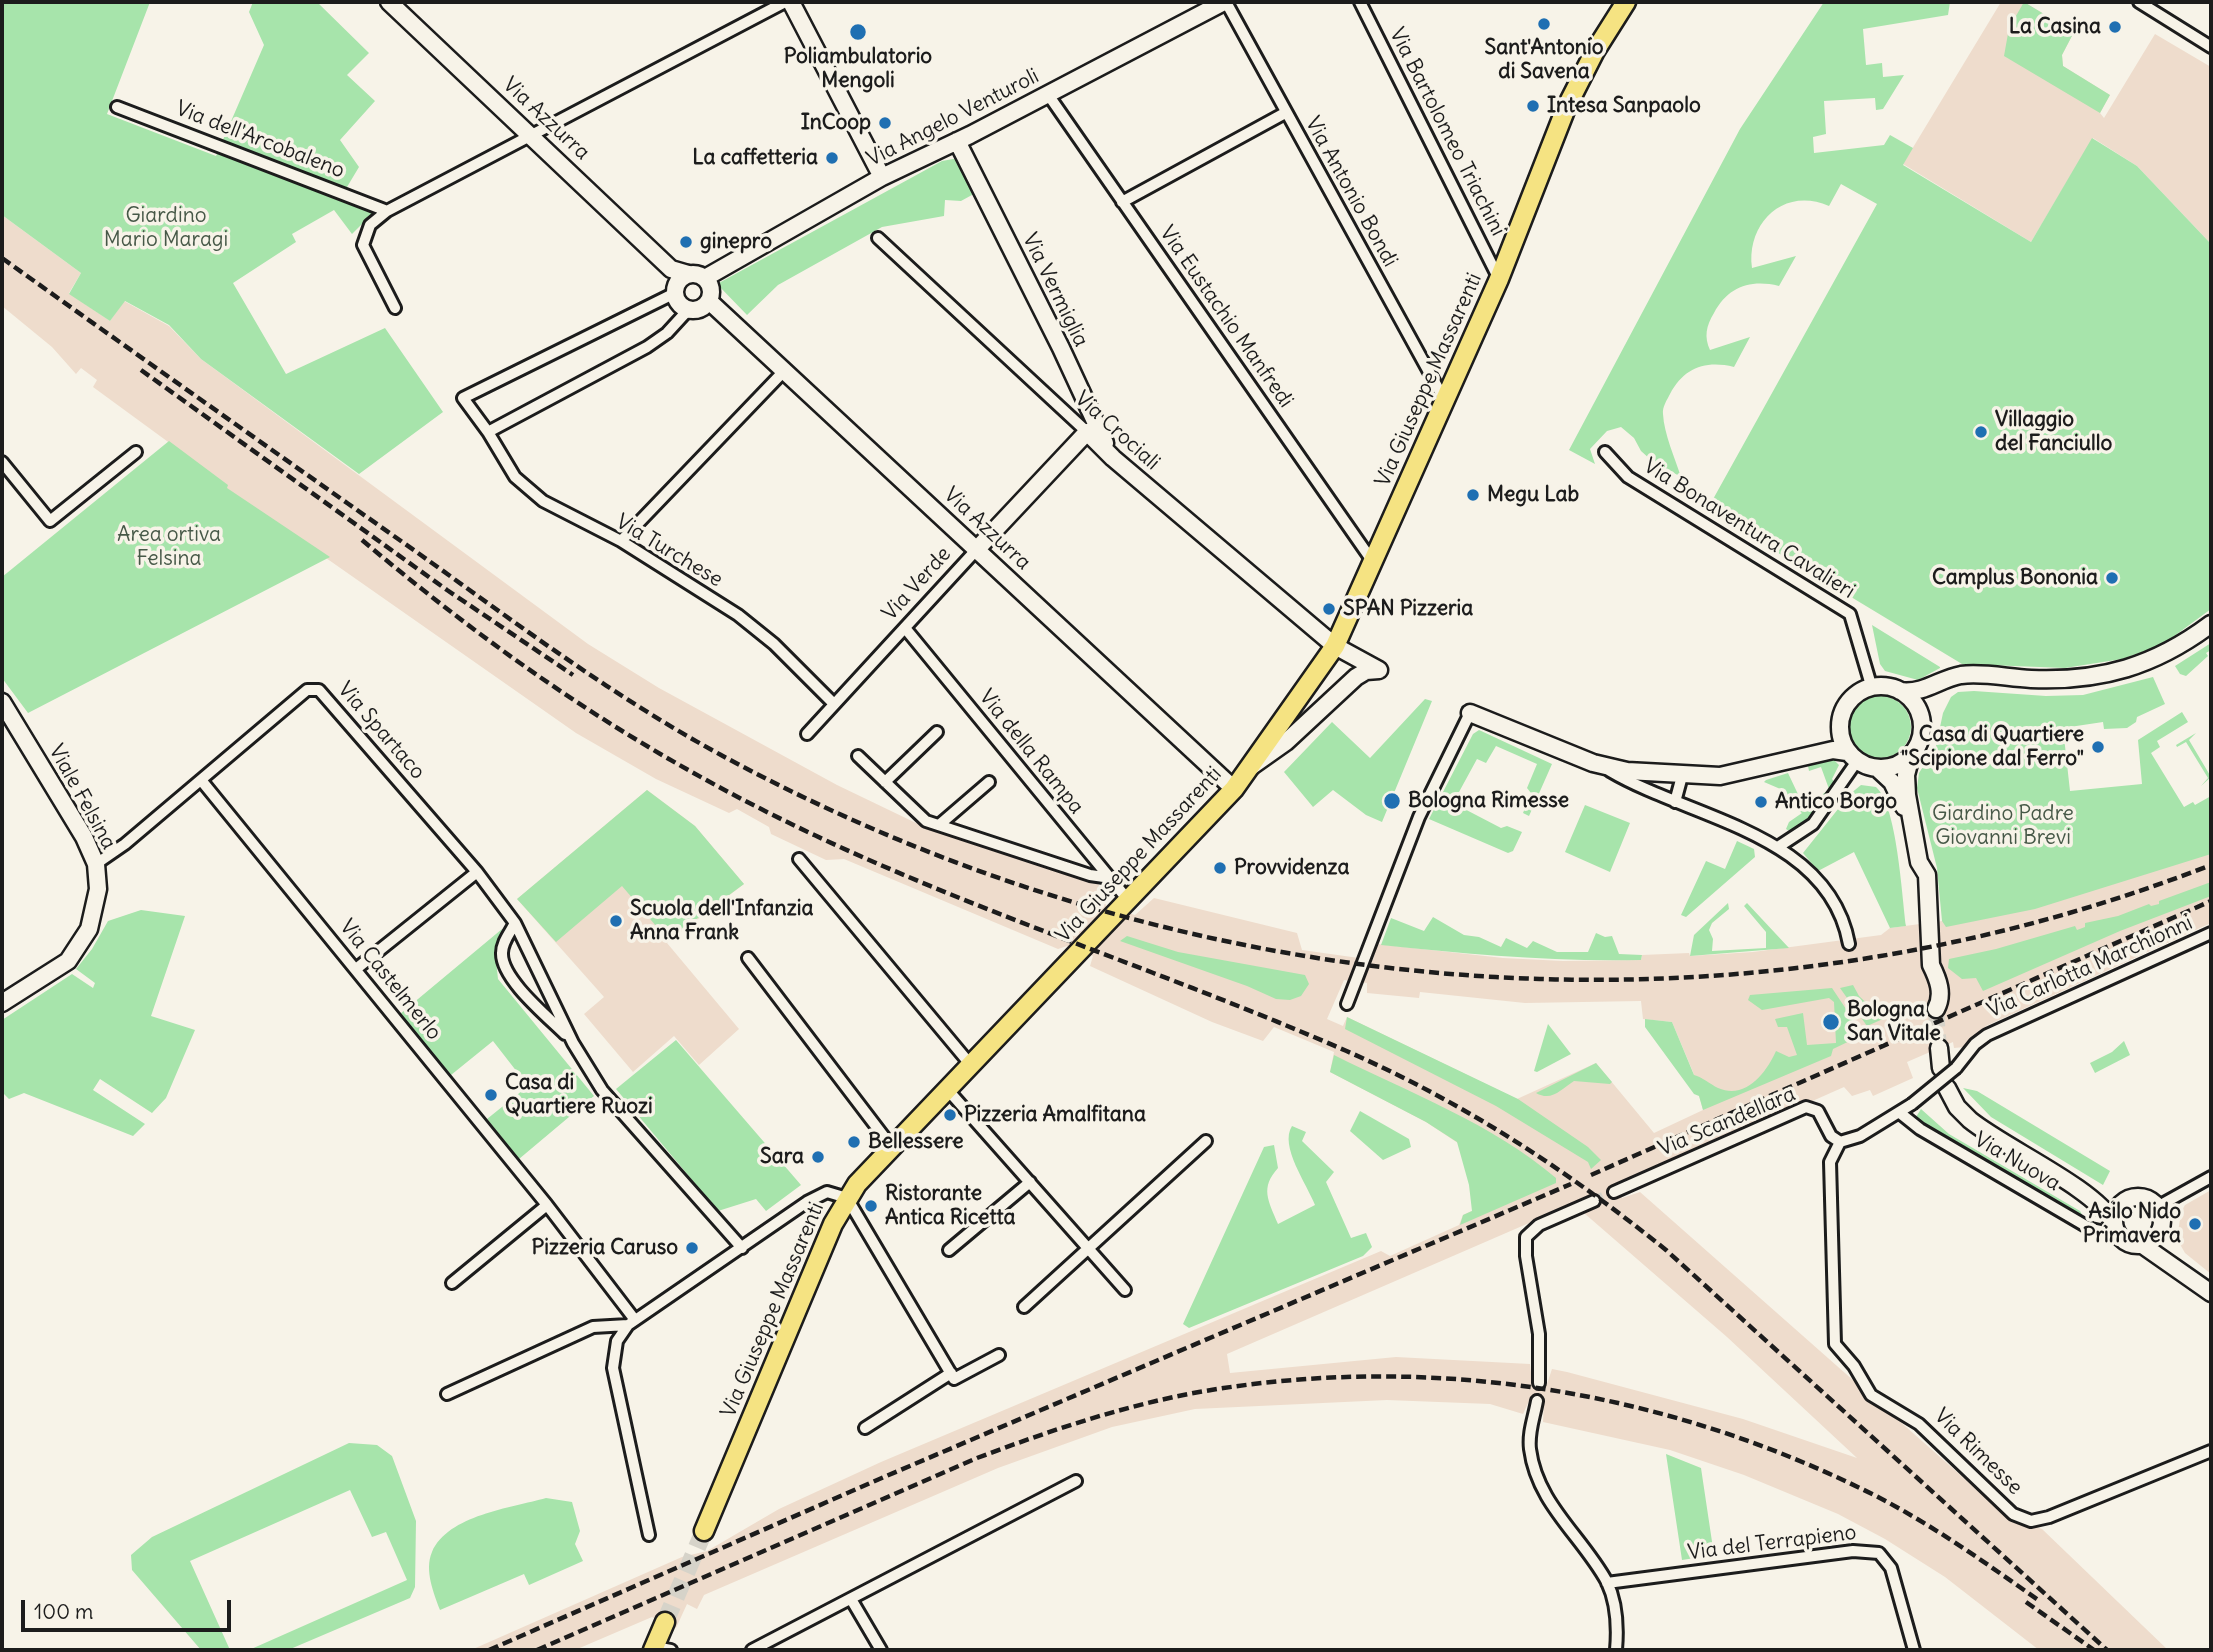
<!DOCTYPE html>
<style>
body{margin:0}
#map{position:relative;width:2213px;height:1652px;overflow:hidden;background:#f7f3e8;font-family:Delius,sans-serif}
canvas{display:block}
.frame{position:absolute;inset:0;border:4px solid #1c1c1c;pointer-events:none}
.scale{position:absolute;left:21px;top:1600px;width:210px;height:32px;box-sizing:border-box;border:4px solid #1c1c1c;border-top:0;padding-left:9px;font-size:21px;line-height:24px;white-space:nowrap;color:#1c1c1c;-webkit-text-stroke:5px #f7f3e8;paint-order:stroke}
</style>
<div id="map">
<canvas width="2213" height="1652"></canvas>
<div class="frame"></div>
<div class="scale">100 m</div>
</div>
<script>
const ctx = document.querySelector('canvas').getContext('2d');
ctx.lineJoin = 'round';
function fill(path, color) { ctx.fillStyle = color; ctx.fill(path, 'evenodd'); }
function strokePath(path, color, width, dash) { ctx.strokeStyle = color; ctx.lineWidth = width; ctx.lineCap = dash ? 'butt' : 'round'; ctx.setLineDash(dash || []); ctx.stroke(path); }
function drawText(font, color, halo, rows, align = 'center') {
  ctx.font = font + ' Delius,sans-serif'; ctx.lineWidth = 7; ctx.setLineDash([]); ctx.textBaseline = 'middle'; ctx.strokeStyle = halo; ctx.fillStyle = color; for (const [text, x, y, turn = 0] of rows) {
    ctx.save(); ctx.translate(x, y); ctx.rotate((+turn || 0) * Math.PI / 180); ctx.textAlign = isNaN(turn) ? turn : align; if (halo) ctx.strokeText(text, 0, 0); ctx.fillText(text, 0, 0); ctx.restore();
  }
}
const built = new Path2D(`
 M2001 2H2024L2074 32 2062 55 2063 66 2110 95 2100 113 2104 118 2155 34 2211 67V244L2137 166 2093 138 2031 242 1903 164Z
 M2 215 81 273 69 293 110 321 124 301 169 326 201 359 588 644 659 688 837 785 916 823 1097 883 1105 893 1106 906 1135 915 1154 898 1297 933 1302 950 1373 960 1377 944 1503 958 1563 961 1641 960 1642 955 1689 953 1690 956 1753 952 1881 935 1890 928 1942 921 2211 832V923L1986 1026 1965 1047 1954 1048 1953 1042 1907 1062 1913 1078 1873 1096 1870 1090 1852 1096 1844 1087 1612 1190 1622 1198 1640 1192 2008 1517 2042 1529 2168 1650H2039L1945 1577 1885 1539 1838 1514 1744 1475 1670 1450 1543 1422 1544 1402 1529 1401 1523 1414 1490 1404 1387 1400 1195 1409 1112 1427 998 1468 704 1595 697 1609 687 1604 676 1628 652 1617 575 1650H471L682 1557 707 1551 779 1509 881 1462 1381 1251 1390 1256 1459 1225 1463 1215 1505 1195 1482 1159 1426 1122 1330 1072 1334 1052 1274 1027 1263 1041 1212 1022 1090 966 1093 956 1067 946 1058 949 844 859 826 860 771 834 769 827 737 809 729 813 656 779 576 733 226 488 227 485 93 387 97 380 81 368 76 374 52 347 2 306ZM1344 980 1367 983V993L1419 998 1420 992 1525 1003 1641 1001 1643 1019 1672 1022 1693 1072 1703 1110 1654 1133 1596 1063 1517 1099 1347 1017 1343 1026 1327 1019ZM1589 1197 1600 1206 1584 1213 1727 1337 1857 1458 1743 1419 1567 1372 1552 1369 1547 1384 1532 1382 1530 1364 1396 1357 1230 1373 1227 1354Z
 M647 790 695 826 744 884 667 943 739 1029 699 1065 674 1036 633 1072 584 1014 604 997 517 899Z
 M2211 1190V1274L2185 1253 2177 1239 2181 1212 2185 1205Z`);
const green = new Path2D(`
 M2 2H150L107 114 216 156 264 45 249 12 253 2H317L369 53 347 75 375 101 340 140 359 167 347 187 382 204 352 234 334 210 292 234 296 242 233 283 286 374 385 328 443 412 359 474 201 359 169 325 125 301 110 321 69 294 81 273 2 215Z
 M1824 2H1950L1948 15 1863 29 1866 65 1882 63 1883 77 1904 75 1883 109 1876 110 1875 98 1824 101 1826 134 1813 137 1814 153 1884 145 1890 135 1913 148 1903 165 2031 242 2092 138 2137 166 2211 244V609L2162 645 2122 659 2065 668 1962 664 1707 510 1877 204 1841 184 1829 206C1784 186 1746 223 1752 268L1796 256 1779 286C1750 279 1728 287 1714 313 1706 326 1704 337 1710 350L1750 337 1734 367C1705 360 1684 368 1670 394 1667 400 1662 407 1663 414 1664 434 1675 458 1681 477L1651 460 1641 451 1634 438 1621 427 1607 431 1590 449 1595 464 1569 450 1740 129Z
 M2024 2 2074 32 2062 55 2063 66 2110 95 2100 113 2004 56 2009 28Z
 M953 159 965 161 981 190 961 201 945 200 944 216 882 227 778 285 747 315 717 284 942 161Z
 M169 441 228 485 227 488 330 557 28 713 2 678V577Z
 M1872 625 1940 667V668L1918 680 1885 671 1880 664Z
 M2211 643V650L2206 653 2208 656 2186 676 2180 674 2175 666Z
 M2153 677 2165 704 2137 717 2136 722 2127 728 2104 729 2103 722 2063 728 2070 791 2142 784 2138 740 2182 712 2188 722 2157 741 2160 747 2151 753 2184 807 2193 802 2195 805 2211 796V854L2035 909 1946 927 1942 921 1937 868 1917 788 1919 773 1936 746 1943 713 1951 697 1958 692 1974 691 2046 696 2083 695Z
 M1849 727a31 31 0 1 1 62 0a31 31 0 1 1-62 0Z
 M1425 699 1432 701 1382 822 1366 815 1333 790 1313 807 1284 772 1332 722 1370 758Z
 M1479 730 1552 764 1529 816 1523 813 1531 793 1527 788 1537 764 1496 746 1486 763 1477 759 1453 803 1501 828 1507 826 1522 832 1513 851 1508 853 1429 819 1473 734Z
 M2196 733 2189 740 2211 777 2201 786 2208 778 2186 742 2177 747 2176 745Z
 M1833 759 1839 765 1832 779 1835 783 1804 826 1792 833 1786 829 1789 822 1802 813 1783 800 1785 791 1764 782 1766 780 1788 773 1805 809 1829 789 1821 767 1809 771 1808 766Z
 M1861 785 1876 787C1897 805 1902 896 1906 926L1890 928 1854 852 1818 871 1803 853 1850 794Z
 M647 790 695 826 744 884 668 940 622 886 556 942 517 899Z
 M1585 805 1630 823 1610 872 1565 852Z
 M1737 841 1754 849 1755 857 1686 917 1681 915 1706 861 1725 869Z
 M2211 882V896L2120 931 1983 991 1976 978 1962 979 1948 968 1949 959 1996 949 2075 926 2077 930 2085 927V923L2118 916 2149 904 2151 906 2159 904V901Z
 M1728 903 1729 909 1712 923 1709 930 1713 939 1712 951 1766 948V932L1744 906 1747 903 1789 948 1690 956 1694 935Z
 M141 910 185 916 151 1016 195 1030 166 1098 152 1113 100 1079 93 1090 145 1124 133 1136 24 1093 9 1099 2 1092V1020L72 974 93 988 95 983 76 969 92 949 108 921Z
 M1433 917 1464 935 1479 937 1501 947 1506 938 1527 948 1533 941 1557 952H1588L1596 933 1605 937 1612 936 1619 954 1642 955 1641 960C1553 962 1468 954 1381 945L1391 918 1424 931Z
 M502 929 495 952 498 979 594 1096 519 1159 487 1119 528 1086 493 1041 451 1075 400 1014Z
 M1127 936 1178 952 1305 975 1309 984 1301 996 1290 1000 1276 999 1247 986 1120 941Z
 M1853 985 1859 996 1883 1019 1867 1026 1840 988Z
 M1832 988 1858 1027 1859 1030 1853 1033 1856 1038 1833 1049 1831 1056 1703 1110 1699 1096 1694 1094 1645 1027V1019L1672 1022 1694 1075C1702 1077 1710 1084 1718 1088 1746 1100 1766 1073 1776 1051L1789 1057 1797 1055 1787 1027H1778L1775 1019 1803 1013 1807 1045 1836 1043 1834 1002 1829 998 1762 1010 1748 1000 1750 995Z
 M1347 1017 1518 1099 1588 1147 1601 1160 1591 1169 1588 1162 1496 1106 1345 1029Z
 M1548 1024 1571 1054 1537 1072 1534 1071Z
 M676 1040 801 1185 766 1211 756 1199 718 1211 616 1089Z
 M2124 1041 2130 1055 2095 1073 2090 1063 2112 1052Z
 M1334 1055C1408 1092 1493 1124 1556 1178V1183L1460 1225 1463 1215 1472 1211 1469 1185 1457 1142 1426 1122 1330 1072Z
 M1596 1063 1612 1082 1610 1084 1574 1081C1561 1089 1552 1102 1536 1093Z
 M1963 1088 1977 1091 2110 1171 2103 1185 1991 1117Z
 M1921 1109 1949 1134 2080 1211 2084 1218 1919 1120 1916 1117Z
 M1360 1111 1409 1139 1411 1147 1383 1160 1350 1131Z
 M1292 1126 1306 1132 1302 1141 1334 1172 1326 1182 1351 1238 1366 1233 1372 1247 1363 1256 1189 1328 1183 1324 1264 1147 1274 1145 1278 1168C1260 1188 1268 1200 1278 1224L1315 1205C1307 1184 1279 1146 1292 1126Z
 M349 1443 377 1445 392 1456 416 1521 415 1587 410 1598 288 1650H249L407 1580 386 1532 372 1537 350 1490 190 1561 230 1650H201L132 1570 131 1555 152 1537Z
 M1666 1454 1701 1468 1714 1555 1682 1560Z
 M546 1498 572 1502 580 1531 575 1544 583 1561 529 1585 524 1574 440 1610C434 1594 424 1570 432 1552 448 1515 511 1508 546 1498Z`);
const streetTunnel = new Path2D(`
 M1594 1201 1614 1192`);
const secondaryTunnel = new Path2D(`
 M1936 1011 1939 1048`);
const primaryTunnel = new Path2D(`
 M665 1622 704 1531`);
const street = new Path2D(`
 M1226 2 1445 401
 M1360 2 1499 279
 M2139 2 2211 47
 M1047 93 1373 562
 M117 107 387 211
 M1122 202 1285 113
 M878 238 1087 432
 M675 293 463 398 488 432 647 347 667 333 689 309
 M395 308 363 245 370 225 387 211 785 2
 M488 432 515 477 543 501 621 541 738 615 774 644 834 704
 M1605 452 1628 477 1850 614 1871 685
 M2 462 50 521 136 452
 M621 541 785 370
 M905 628 1128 900
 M807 734 978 548
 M858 756 926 821 1090 875 1111 878
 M1610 771C1691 819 1829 833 1849 944
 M201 780 547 1205 635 1320
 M885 782 937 732
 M1675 802 1682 776
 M939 825 989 782
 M1778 847 1813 824 1857 761
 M799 859 970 1064
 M96 864 125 844 307 690H319L477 872 515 923 573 1043 602 1090 742 1248
 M515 923C510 933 502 942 502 953 501 979 548 1017 565 1034
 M748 958 891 1146
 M356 969 477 872
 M1347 1004 1419 817 1470 713
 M1956 1068 1975 1044 1987 1035 2211 933
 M947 1089 1125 1290
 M1912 1104 1860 1136 1840 1142 1830 1162 1835 1344 1854 1366 1871 1395 1919 1424 2013 1514 2031 1521 2049 1517 2211 1451
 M1900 1113 1920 1129 2091 1229 2118 1235
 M1614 1192 1806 1107 1818 1111 1831 1136 1840 1142
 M2157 1207 2211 1177
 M949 1250 1030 1182
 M452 1283 547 1205
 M1024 1307 1206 1141
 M628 1325 617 1341 613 1368 649 1535
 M1539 1383V1334L1526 1256V1237L1539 1225 1594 1201
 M447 1394 593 1327 628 1325 807 1202 827 1192 847 1198 954 1379 999 1355
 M1537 1401C1534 1418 1528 1432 1530 1449 1537 1504 1582 1536 1607 1582 1617 1603 1618 1627 1616 1650
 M865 1428 951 1373
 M1607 1583 1853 1551 1879 1553 1891 1568 1914 1650
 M851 1599 881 1650
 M655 1647 671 1650
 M752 1650 1076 1481`);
const secondary = new Path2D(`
 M389 2 671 269 688 274
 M791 2 882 177
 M957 141 1061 348 1105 443
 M675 292a18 18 0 1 1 36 0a18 18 0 1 1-36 0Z
 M705 278 882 177 970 135 1224 2
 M709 301 1234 789
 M978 548 1087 432 1113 458 1335 646 1379 670
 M1840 727a41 41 0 1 1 82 0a41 41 0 1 1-82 0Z
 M1900 691C1925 694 1939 679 1961 675 1984 672 2008 678 2031 679 2101 682 2155 666 2211 624
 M2 702 84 837 96 864 98 889 89 929 68 961 2 1003
 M1470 713 1593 763 1627 771 1720 776 1833 750 1847 752
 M1911 756 1906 775 1907 795 1919 862 1927 875 1931 965C1938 979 1944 994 1936 1009
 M1252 766 1286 742 1356 677 1366 671 1379 670
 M1878 769 1892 782 1904 807
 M1939 1048 1941 1068
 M1947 1088 1957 1107 1970 1120C2006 1149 2093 1187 2114 1223
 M2114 1221a24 24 0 1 1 48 0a24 24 0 1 1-48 0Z
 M2141 1244 2211 1293`);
const primary = new Path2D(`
 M704 1531 833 1224 857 1184 1234 789 1335 646 1499 279 1566 108 1595 51 1626 2
 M653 1650 665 1622`);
const rail = new Path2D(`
 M2 258C140 357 279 455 418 553 516 623 614 697 721 755 1178 1003 1723 1055 2211 865
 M141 370 447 590 573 675
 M362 540C494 651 619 738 773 815 959 908 1160 969 1351 1053 1466 1104 1568 1171 1666 1250L2107 1650
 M1591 1175 2211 901
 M2026 1602 2094 1650
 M489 1650 884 1477 1571 1184
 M537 1650 977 1458C1049 1431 1122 1406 1199 1392 1430 1352 1665 1390 1874 1495 1933 1525 1987 1564 2041 1602`);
const streetBridge = new Path2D(`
 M1912 1104 1956 1068`);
const markers = [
 [1544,24,7,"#1f6fb2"],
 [2115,27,7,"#1f6fb2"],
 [858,32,9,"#1f6fb2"],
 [1533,106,7,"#1f6fb2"],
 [885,123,7,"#1f6fb2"],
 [832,158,7,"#1f6fb2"],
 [686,242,7,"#1f6fb2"],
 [1981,432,7,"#1f6fb2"],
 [1473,495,7,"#1f6fb2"],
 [2112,578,7,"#1f6fb2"],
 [1329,609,7,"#1f6fb2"],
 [2098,747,7,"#1f6fb2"],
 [1392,801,9,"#1f6fb2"],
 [1761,802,7,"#1f6fb2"],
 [1220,868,7,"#1f6fb2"],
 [616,921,7,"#1f6fb2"],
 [1831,1022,9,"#1f6fb2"],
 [491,1095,7,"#1f6fb2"],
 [950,1115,7,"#1f6fb2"],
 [854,1142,7,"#1f6fb2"],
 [818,1157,7,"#1f6fb2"],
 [871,1206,7,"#1f6fb2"],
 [2195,1224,7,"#1f6fb2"],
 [692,1248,7,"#1f6fb2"]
];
const poiNames = [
 ["La Casina",2101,27,"right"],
 ["Sant'Antonio",1544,48,"center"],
 ["di Savena",1544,72,"center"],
 ["Poliambulatorio",858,57,"center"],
 ["Mengoli",858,81,"center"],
 ["Intesa Sanpaolo",1547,106],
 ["InCoop",871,123,"right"],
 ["La caffetteria",818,158,"right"],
 ["ginepro",700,242],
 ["Villaggio",1995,420],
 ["del Fanciullo",1995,444],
 ["Megu Lab",1487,495],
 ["Camplus Bononia",2098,578,"right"],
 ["SPAN Pizzeria",1343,609],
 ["Casa di Quartiere",2084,735,"right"],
 ["\"Scipione dal Ferro\"",2084,759,"right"],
 ["Bologna Rimesse",1408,801],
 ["Antico Borgo",1775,802],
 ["Provvidenza",1234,868],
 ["Scuola dell'Infanzia",630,909],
 ["Anna Frank",630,933],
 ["Bologna",1847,1010],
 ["San Vitale",1847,1034],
 ["Casa di",505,1083],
 ["Quartiere Ruozi",505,1107],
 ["Pizzeria Amalfitana",964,1115],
 ["Bellessere",868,1142],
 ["Sara",804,1157,"right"],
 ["Ristorante",885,1194],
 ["Antica Ricetta",885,1218],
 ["Asilo Nido",2181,1212,"right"],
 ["Primavera",2181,1236,"right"],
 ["Pizzeria Caruso",678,1248,"right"]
];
const streetNames = [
 ["Via Angelo Venturoli",953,118,-27],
 ["Via Azzurra",546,119,43],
 ["Via Bartolomeo Triachini",1447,132,63],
 ["Via dell'Arcobaleno",260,140,21],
 ["Via Antonio Bondi",1351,192,61],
 ["Via Vermiglia",1055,290,64],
 ["Via Eustachio Manfredi",1226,317,55],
 ["Via Giuseppe Massarenti",1429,380,-66],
 ["Via Crociali",1117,431,42],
 ["Via Azzurra",987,529,43],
 ["Via Bonaventura Cavalieri",1749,529,32],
 ["Via Turchese",669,551,31],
 ["Via Verde",917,584,-48],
 ["Via Spartaco",381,731,49],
 ["Via della Rampa",1031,752,51],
 ["Viale Felsina",82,797,61],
 ["Via Giuseppe Massarenti",1139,855,-47],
 ["Via Carlotta Marchionni",2090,967,-24],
 ["Via Castelmerlo",390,980,51],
 ["Via Scandellara",1727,1122,-23],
 ["Via Nuova",2017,1162,30],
 ["Via Giuseppe Massarenti",773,1310,-67],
 ["Via Rimesse",1978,1452,44],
 ["Via del Terrapieno",1772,1543,-7]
];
const parkNames = [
 ["Giardino",166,216],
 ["Mario Maragi",166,240],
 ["Area ortiva",169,535],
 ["Felsina",169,559],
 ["Giardino Padre",2003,814],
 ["Giovanni Brevi",2003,838]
];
fill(built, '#eedccc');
fill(green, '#a7e4ab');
strokePath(streetTunnel, '#d6d3c9', 10, [10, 5]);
strokePath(secondaryTunnel, '#d6d3c9', 16, [16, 8]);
strokePath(primaryTunnel, '#d6d3c9', 18, [18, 9]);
strokePath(street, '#1c1c1c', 16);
strokePath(secondary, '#1c1c1c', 21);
strokePath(primary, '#1c1c1c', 23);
strokePath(street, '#f7f3e8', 10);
strokePath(secondary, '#f7f3e8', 16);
strokePath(primary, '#f5e382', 18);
strokePath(rail, '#1c1c1c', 4.5, [10, 5]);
strokePath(streetBridge, '#1c1c1c', 16, []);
strokePath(streetBridge, '#f7f3e8', 10);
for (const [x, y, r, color] of markers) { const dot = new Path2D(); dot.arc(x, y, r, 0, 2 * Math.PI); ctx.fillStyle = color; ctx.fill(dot); strokePath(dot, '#f7f3e8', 2.5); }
drawText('bold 21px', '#1c1c1c', '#f7f3e8', poiNames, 'left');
drawText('21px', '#1c1c1c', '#f7f3e8', streetNames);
drawText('21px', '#465847', '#f7f3e8', parkNames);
</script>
